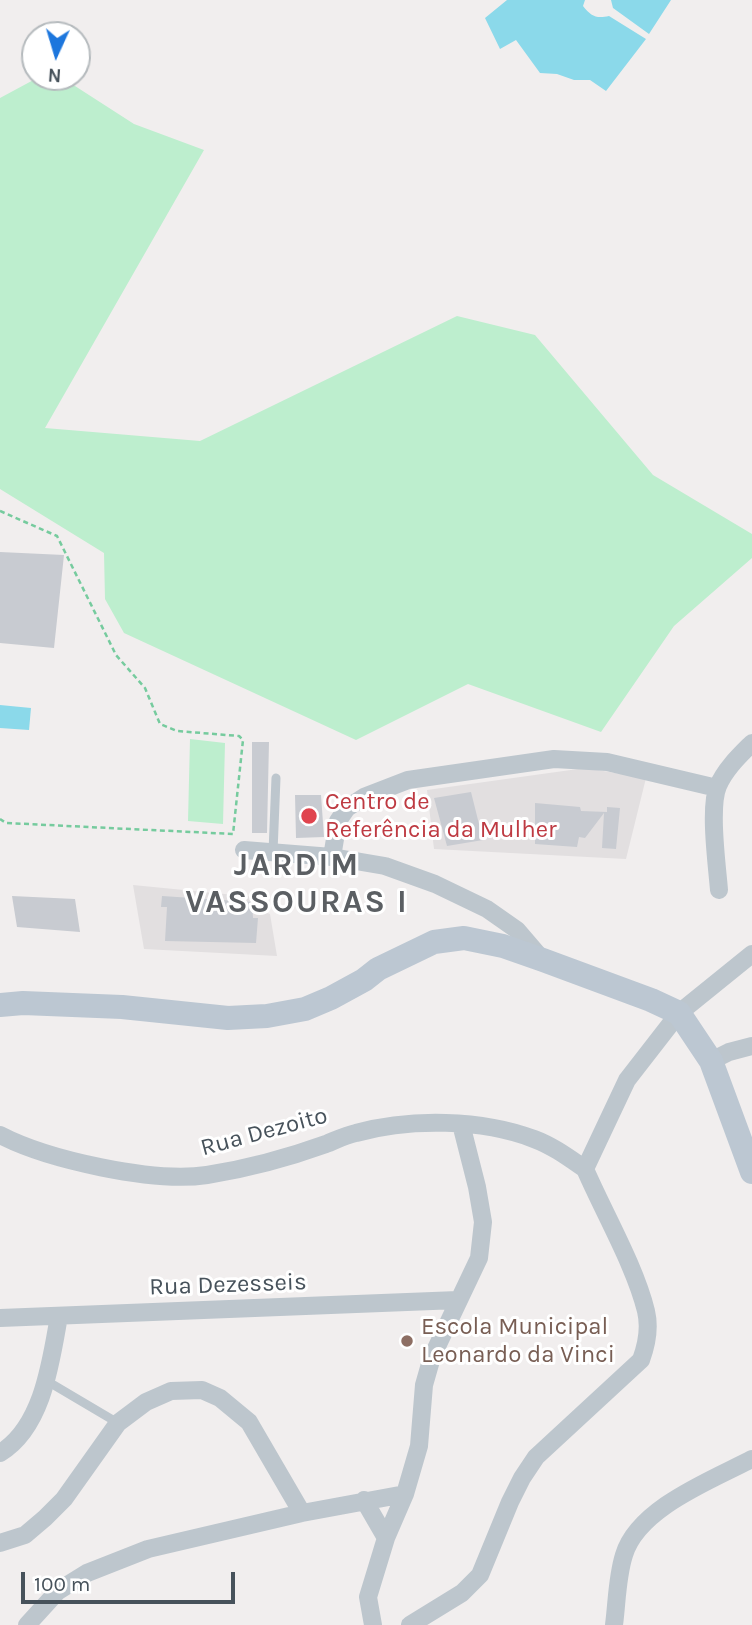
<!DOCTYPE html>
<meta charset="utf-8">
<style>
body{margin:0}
#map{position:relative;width:752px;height:1625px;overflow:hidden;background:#f1eeee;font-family:Karla,sans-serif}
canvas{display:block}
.north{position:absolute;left:21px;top:21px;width:70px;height:70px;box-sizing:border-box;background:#fff;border:2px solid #b5babd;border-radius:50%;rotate:184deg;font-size:19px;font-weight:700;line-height:28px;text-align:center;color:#47525b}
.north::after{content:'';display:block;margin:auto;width:24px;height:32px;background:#1c76dd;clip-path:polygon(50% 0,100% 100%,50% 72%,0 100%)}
.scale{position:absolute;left:21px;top:1572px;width:214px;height:32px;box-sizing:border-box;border:4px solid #47525b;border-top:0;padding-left:9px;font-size:21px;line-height:24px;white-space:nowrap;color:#47525b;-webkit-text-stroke:5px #fff;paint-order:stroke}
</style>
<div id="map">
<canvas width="752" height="1625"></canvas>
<div class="north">N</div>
<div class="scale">100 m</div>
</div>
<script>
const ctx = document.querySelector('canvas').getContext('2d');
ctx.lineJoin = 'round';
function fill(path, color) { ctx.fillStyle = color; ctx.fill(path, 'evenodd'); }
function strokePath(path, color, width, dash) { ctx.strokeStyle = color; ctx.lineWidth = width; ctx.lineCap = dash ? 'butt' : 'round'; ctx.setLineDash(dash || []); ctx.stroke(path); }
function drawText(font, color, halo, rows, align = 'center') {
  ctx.font = font + ' Karla,sans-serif'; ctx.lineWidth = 6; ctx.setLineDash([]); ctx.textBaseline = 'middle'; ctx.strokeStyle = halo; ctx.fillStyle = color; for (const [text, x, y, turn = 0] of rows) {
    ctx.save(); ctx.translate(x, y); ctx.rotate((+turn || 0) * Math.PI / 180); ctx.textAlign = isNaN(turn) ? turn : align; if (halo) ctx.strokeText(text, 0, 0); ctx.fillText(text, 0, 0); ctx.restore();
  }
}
const education = new Path2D(`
 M585 768 646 778 626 859 434 849 427 790Z
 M133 885 255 897 259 910 270 914 277 956 144 949Z`);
const green = new Path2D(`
 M39 77H61L134 124 204 150 45 428 200 441 457 316 535 335 653 475 752 534V558L674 626 601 732 468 684 356 740 124 633 105 599 104 553 0 489V98Z
 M190 739 225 743 223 824 188 821Z`);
const water = new Path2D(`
 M507 0H585L583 6C591 16 596 19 609 16L646 39 606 91 590 80H574L557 74 540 73 516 40 500 49 485 18Z
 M611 0H671L649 34 613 8Z
 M0 705 31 708 29 730 0 728Z`);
const building = new Path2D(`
 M0 552 64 555 54 648 0 643Z
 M252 742H269L267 833H252Z
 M471 792 483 840 447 846 434 798Z
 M295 795H321L324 837 296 838Z
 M535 803 580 807 581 811 607 812V807L620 808 616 849 602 848 604 813 585 838 579 837 577 847 535 844Z
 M12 896 75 899 80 932 17 927Z
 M162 896 252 902 253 918H258L256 943 165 941 167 907H161Z`);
const path = new Path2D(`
 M0 511 57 536 116 655 145 688 160 724 177 731 239 736 243 740 233 834 6 823 0 819`);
const service = new Path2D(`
 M273 852 276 778
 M47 1381 118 1423`);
const minor = new Path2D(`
 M244 850 332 857 385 866 435 884 487 909 517 930 541 958
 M332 857 338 821 347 808 364 797 408 780 554 759 607 762 717 788
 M719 890C717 865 709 807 718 786 725 769 740 755 752 743
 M711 1061 729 1052 752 1046
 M0 1135C48 1160 153 1183 207 1175 245 1169 290 1157 326 1144 336 1140 346 1135 356 1133 410 1118 482 1119 534 1139 553 1146 569 1158 585 1169
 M585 1169 627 1080 679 1013 752 954
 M0 1318 458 1300
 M0 1453C43 1427 51 1361 59 1316
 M364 1500 386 1538
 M0 1543 25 1535 45 1518 64 1499 118 1423 146 1402 171 1391 202 1390 220 1398 249 1422 302 1513
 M27 1625 58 1591 87 1573 148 1549 302 1513 405 1494
 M373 1625 368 1597 386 1538 405 1494 419 1446 424 1385 432 1357 479 1258 483 1222 477 1187 461 1124
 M410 1625 462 1593 480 1575 510 1502 522 1478 536 1457 641 1360C647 1344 650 1328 646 1311 635 1266 604 1213 585 1169
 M614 1625C617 1602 617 1577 624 1555 638 1508 712 1480 752 1459`);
const secondary = new Path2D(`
 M0 1005 23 1003 122 1007 228 1018 267 1016 305 1009 331 998 364 980 378 969 434 942 464 938 503 946 543 960 651 1000 679 1013 711 1061 752 1172`);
const markers = [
 [309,816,9,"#e0444e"],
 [407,1341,7,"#8d6e63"]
];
const healthNames = [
 ["Centro de",325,802],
 ["Referência da Mulher",325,830]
];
const streetNames = [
 ["Rua Dezoito",264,1132,-15],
 ["Rua Dezesseis",228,1285,-2]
];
const educationNames = [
 ["Escola Municipal",421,1327],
 ["Leonardo da Vinci",421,1355]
];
const districtNames = [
 ["JARDIM",297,866],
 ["VASSOURAS I",297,903]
];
fill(education, '#e2dfe0');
fill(green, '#bdeece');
fill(water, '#8bd9ea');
fill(building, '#c8cbd1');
strokePath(path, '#76cb9e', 2.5, [5, 3.5]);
strokePath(service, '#bdc6cd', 9);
strokePath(minor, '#bdc6cd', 18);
strokePath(secondary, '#bcc7d2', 24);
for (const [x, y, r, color] of markers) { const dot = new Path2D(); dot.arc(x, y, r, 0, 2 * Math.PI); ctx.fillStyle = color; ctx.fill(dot); strokePath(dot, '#fff', 2.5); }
drawText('24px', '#be3a42', '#fff', healthNames, 'left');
drawText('24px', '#47525b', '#fff', streetNames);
drawText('24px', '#785e54', '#fff', educationNames, 'left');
ctx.letterSpacing = '2px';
drawText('bold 32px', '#5b5f63', '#fff', districtNames);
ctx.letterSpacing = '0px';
</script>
